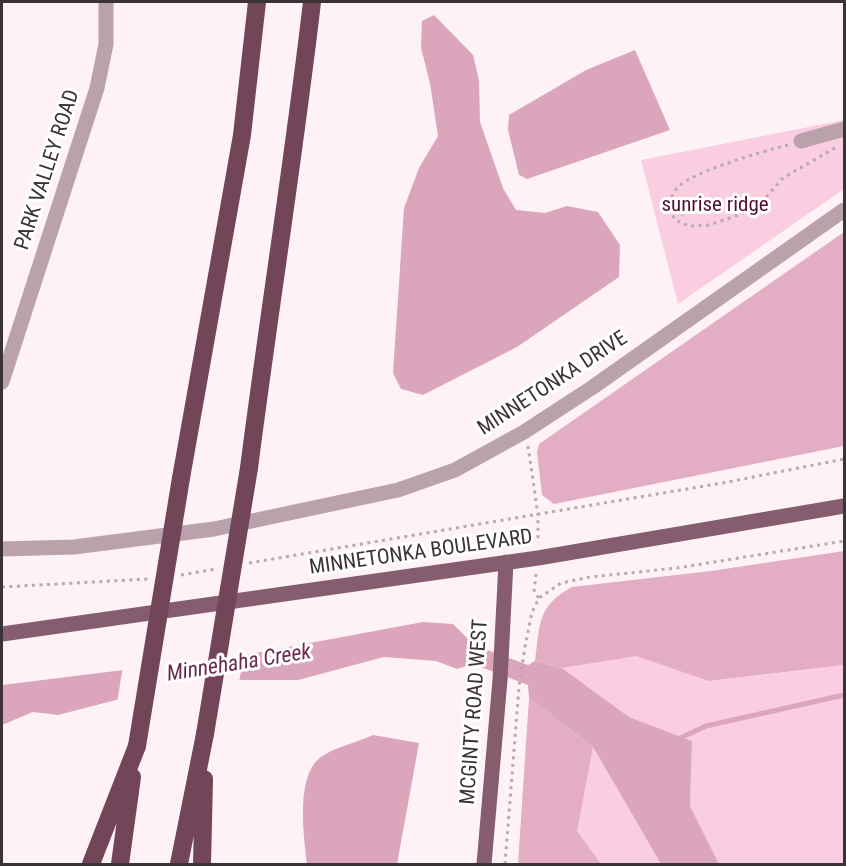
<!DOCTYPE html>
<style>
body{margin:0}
#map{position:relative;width:846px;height:866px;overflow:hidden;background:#fff2f7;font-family:"Roboto Condensed",sans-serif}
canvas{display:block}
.frame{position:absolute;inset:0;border:3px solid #3b3336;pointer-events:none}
</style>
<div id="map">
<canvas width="846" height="866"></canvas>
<div class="frame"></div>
</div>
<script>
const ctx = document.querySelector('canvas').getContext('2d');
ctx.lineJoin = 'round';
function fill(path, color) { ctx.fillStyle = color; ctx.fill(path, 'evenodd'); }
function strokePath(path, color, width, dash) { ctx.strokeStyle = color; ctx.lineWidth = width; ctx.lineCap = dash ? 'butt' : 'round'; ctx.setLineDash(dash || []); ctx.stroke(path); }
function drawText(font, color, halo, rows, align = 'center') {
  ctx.font = font + ' "Roboto Condensed",sans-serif'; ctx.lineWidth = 6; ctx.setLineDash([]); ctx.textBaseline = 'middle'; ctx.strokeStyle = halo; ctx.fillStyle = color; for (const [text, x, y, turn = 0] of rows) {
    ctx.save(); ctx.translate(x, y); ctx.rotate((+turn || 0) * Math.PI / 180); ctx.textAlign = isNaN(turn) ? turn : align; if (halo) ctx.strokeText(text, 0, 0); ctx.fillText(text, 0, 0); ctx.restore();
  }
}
const green = new Path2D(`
 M844 120V189L678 304 641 160Z
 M636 655 710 681 844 665V864H719L690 806 692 741 629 717 562 668Z
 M593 747 661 864H601L576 831Z`);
const forest = new Path2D(`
 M844 232V446L554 504 542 495 537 452 539 444Z
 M844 551V665L709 681 636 656 562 668 535 661C540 624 537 606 572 587L711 571Z
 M529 698 593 747 577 831 601 864H518Z`);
const water = new Path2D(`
 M434 15 473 55 479 80 480 122 503 188 516 210 545 213 567 206 598 212 620 245 619 277 517 347 423 395 401 389 393 373 404 208 419 168 438 136 430 83 421 48 422 21Z
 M635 50 670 130 527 179 519 175 508 130 509 115 586 70Z
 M423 622 453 624 474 645 528 665 535 661 562 668 629 717 692 741 690 806 719 864H661L593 747 529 698 528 685 473 664 457 669 436 661 384 657 298 680H241L116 700 58 715 33 712 2 725V685L245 655Z
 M373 735 419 743 397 864H307C304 836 295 776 321 757 335 747 358 742 373 735Z`);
const pier = new Path2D(`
 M244 652 239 683 117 703 123 666Z`);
const stream = new Path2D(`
 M676 740 706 726 844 695`);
const building = new Path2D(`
 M683 201 690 210 682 217 675 208Z`);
const path = new Path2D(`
 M788 145C764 151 694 171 678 187 672 193 671 199 669 208L675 220 689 226 709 225 739 215 761 203 783 178 835 148
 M528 446 538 515V543
 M249 563 728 482 844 459
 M536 574 534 592 539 598
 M181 575 216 569
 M2 587 148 579
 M505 864 519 687 525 647 532 612 539 598 561 583 590 577 677 568 844 541`);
const minor = new Path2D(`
 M801 141 844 129
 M2 382 97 88 106 44V2
 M2 549 74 547 214 529 398 490 455 470 524 432 593 387 844 210`);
const major = new Path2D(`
 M2 634 538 558 844 506
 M484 864 500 680 506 562`);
const highway = new Path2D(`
 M249 468C269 312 294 157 312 2
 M181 478 242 135 257 2
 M91 864 137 746
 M120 864 132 777
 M179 864 205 734
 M202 864 204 779`);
const highwayBridge = new Path2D(`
 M205 734 249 468
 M137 746 181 478`);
const streetNames = [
 ["PARK VALLEY ROAD",48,170,-72],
 ["MINNETONKA DRIVE",553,384,-33],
 ["MINNETONKA BOULEVARD",421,553,-8],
 ["MCGINTY ROAD WEST",475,712,-86]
];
const parkNames = [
 ["sunrise ridge",715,206]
];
const waterNames = [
 ["Minnehaha Creek",239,664,-9]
];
fill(green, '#facee0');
fill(forest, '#e3aec4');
fill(water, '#dba6bc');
fill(pier, '#fff2f7');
strokePath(stream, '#dba6bc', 5);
fill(building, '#dac6ce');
strokePath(path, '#b6abaf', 3, [3, 4.5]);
strokePath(minor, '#baa2ac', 15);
strokePath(major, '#865d6e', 15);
strokePath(highway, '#724559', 18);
strokePath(highwayBridge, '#724559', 18);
drawText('21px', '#3b3336', '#fff', streetNames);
drawText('21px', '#4e1031', '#fff', parkNames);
drawText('italic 22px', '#6a2a49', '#fff', waterNames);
</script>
